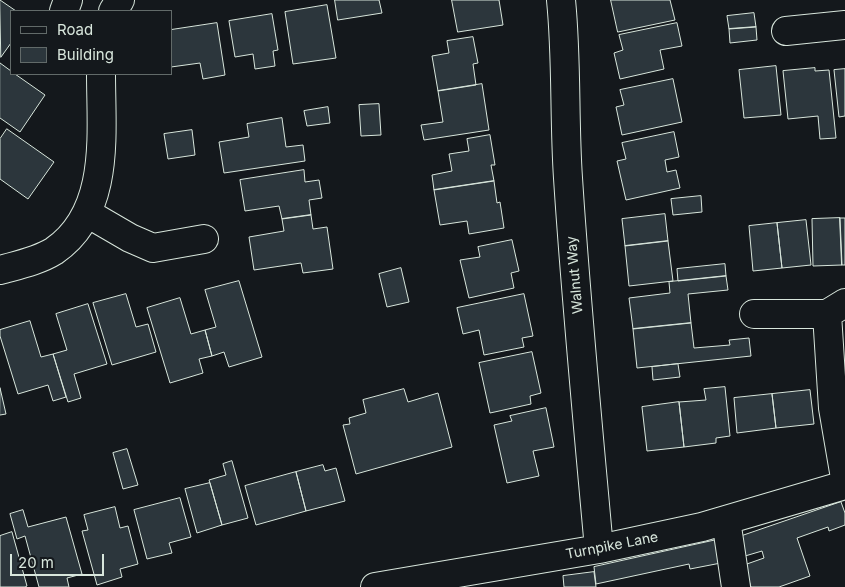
<!DOCTYPE html>
<style>
body{margin:0}
#map{position:relative;width:845px;height:587px;overflow:hidden;background:#14181c;font-family:Inter,sans-serif}
canvas{display:block}
.legend{position:absolute;left:10px;top:10px;width:162px;height:65px;box-sizing:border-box;background:#14181c;border:1px solid #626a69;margin:0;padding:6px 9px;list-style:none;font-size:15px;color:#d8e6dc}
.legend li{display:flex;align-items:center;gap:10px;height:25px}
.legend b{width:25px;border:1px solid #626a69}
.scale{position:absolute;left:10px;top:554px;width:94px;height:22px;box-sizing:border-box;border:2px solid #d8e6dc;border-top:0;padding-left:6px;font-size:15px;line-height:18px;white-space:nowrap;color:#d8e6dc;-webkit-text-stroke:4px #14181c;paint-order:stroke}
</style>
<div id="map">
<canvas width="845" height="587"></canvas>
<ul class="legend">
<li><b style="height:6px;background:#14181c"></b>Road</li>
<li><b style="height:14px;background:#2c363c"></b>Building</li>
</ul>
<div class="scale">20 m</div>
</div>
<script>
const ctx = document.querySelector('canvas').getContext('2d');
ctx.lineJoin = 'round';
function fill(path, color) { ctx.fillStyle = color; ctx.fill(path, 'evenodd'); }
function strokePath(path, color, width, dash) { ctx.strokeStyle = color; ctx.lineWidth = width; ctx.lineCap = dash ? 'butt' : 'round'; ctx.setLineDash(dash || []); ctx.stroke(path); }
function drawText(font, color, halo, rows, align = 'center') {
  ctx.font = font + ' Inter,sans-serif'; ctx.lineWidth = 4; ctx.setLineDash([]); ctx.textBaseline = 'middle'; ctx.strokeStyle = halo; ctx.fillStyle = color; for (const [text, x, y, turn = 0] of rows) {
    ctx.save(); ctx.translate(x, y); ctx.rotate((+turn || 0) * Math.PI / 180); ctx.textAlign = isNaN(turn) ? turn : align; if (halo) ctx.strokeText(text, 0, 0); ctx.fillText(text, 0, 0); ctx.restore();
  }
}
const building = new Path2D(`
 M0 0 16 11H11V43L1 57Z
 M335 0H379L382 13 338 20Z
 M452 0H499L503 25 458 32Z
 M611 0H670L675 20 618 32Z
 M327 5 336 58 293 64 285 12Z
 M754 13 756 27 729 29 727 16Z
 M272 14 278 50 273 51 275 66 255 69 253 54 235 57 229 21Z
 M217 23 225 75 203 79 200 63 171 67V30Z
 M677 23 682 46 660 50 664 69 620 79 614 53 623 50 619 35Z
 M756 27 757 40 730 43 729 29Z
 M473 37 478 63 473 64 476 85 438 91 432 56 449 53 447 41Z
 M0 63 11 71V74H15L45 95 20 132 0 118Z
 M776 66 781 115 744 118 739 70Z
 M815 68V71L829 70 836 138 820 139 818 116 788 119 783 71Z
 M845 69V116L839 117 834 70Z
 M673 79 682 122 622 135 616 107 624 105 620 90Z
 M482 84 489 130 424 140 421 125 443 122 438 91Z
 M379 104 381 135 361 136 359 105Z
 M328 107 330 123 307 126 304 111Z
 M282 118 286 147 303 145 305 161 224 173 219 142 249 137 247 124Z
 M7 129 54 162 28 199 0 179V139Z
 M192 130 195 155 168 159 164 134Z
 M674 132 679 157 665 160 667 172 676 170 680 188 626 200 617 161 626 159 622 143Z
 M490 135 495 165H491L494 181 434 190 432 175 452 171 449 154 469 151 467 139Z
 M304 170 305 182 319 180 322 198 309 200 311 215 282 219 279 206 245 211 240 180Z
 M494 181 497 203 500 202 504 228 469 234 467 221 440 225 434 190Z
 M701 196 702 212 673 215 671 199Z
 M665 214 668 241 625 246 622 219Z
 M311 215 313 229 327 227 333 269 303 273 301 263 254 270 249 237 284 231 282 219Z
 M840 218H845V265H842Z
 M840 218 842 265 813 266 812 219Z
 M806 220 811 265 782 268 777 223Z
 M777 223 782 268 753 271 749 226Z
 M512 240 519 271 511 273 514 288 469 298 460 260 480 257 478 247Z
 M668 241 673 281 629 286 625 246Z
 M725 264 726 276 678 281 677 269Z
 M401 268 409 302 387 307 379 274Z
 M726 276 728 290 688 294 691 323 633 329 629 298 670 293 669 282Z
 M239 281 262 357 229 367 224 352 212 356 205 330 216 327 205 290Z
 M126 294 136 327 148 324 156 352 112 365 93 303Z
 M524 294 533 336 522 338 524 347 484 355 479 330 463 334 457 308Z
 M180 298 191 334 205 330 212 356 199 359 203 373 170 383 147 308Z
 M88 304 107 364 74 374 81 398 68 402 53 354 67 350 56 314Z
 M30 321 41 357 53 354 66 397 53 401 48 385 18 394 0 336V330Z
 M691 323 694 348 730 345 729 340 749 338 751 356 637 368 633 329Z
 M532 352 541 393 530 396 531 404 490 413 479 363Z
 M678 364 680 377 653 380 652 367Z
 M725 387 730 436 716 438V443L684 447 679 402 706 400 704 389Z
 M0 388 6 414 0 415Z
 M404 389 408 402 438 393 452 447 356 474 343 425 350 424 349 418 366 413 363 400Z
 M810 390 814 424 776 428 772 394Z
 M772 394 776 428 737 433 734 398Z
 M679 402 684 447 647 451 642 407Z
 M546 408 554 447 533 451 539 476 507 483 494 425 512 421 510 416Z
 M127 449 138 485 123 489 113 453Z
 M232 461 248 518 222 525 209 480 226 475 223 464Z
 M323 465 325 471 336 468 345 501 306 511 296 472Z
 M296 472 306 511 256 525 245 486Z
 M210 483 222 525 197 533 185 489Z
 M180 498 191 537 169 543 172 553 147 559 134 510Z
 M841 502 845 513V525L829 531 828 527 797 538 810 576 779 587H751L744 565 764 558 762 551 745 556 739 537Z
 M115 507 120 528 128 526 138 564 120 569 122 577 97 585 82 531 88 530 84 515Z
 M23 510 28 527 66 517 82 574 67 578 69 587H39L25 536 17 539 10 514Z
 M12 532 27 586 25 587H0V536Z
 M721 539 726 562 690 569 689 564 596 584 594 567Z
 M594 572 596 587H564L563 576Z`);
const minor = new Path2D(`
 M561 0C567 59 564 119 568 178 576 302 588 426 599 549
 M64 11 68 0
 M113 11 120 0
 M786 31 845 25
 M87 213 130 238 153 248 204 239
 M0 270C18 265 38 261 54 251 111 212 101 134 101 74
 M754 314H827L845 303
 M827 314 833 408 845 478
 M726 520 736 587
 M375 587 599 549 702 527 845 485`);
const streetNames = [
 ["Walnut Way",575,275,-95],
 ["Turnpike Lane",612,546,-11]
];
fill(building, '#2c363c');
strokePath(building, '#d8e6dc', 1);
strokePath(minor, '#d8e6dc', 30);
strokePath(minor, '#14181c', 28);
drawText('14px', '#d8e6dc', '#14181c', streetNames);
</script>
